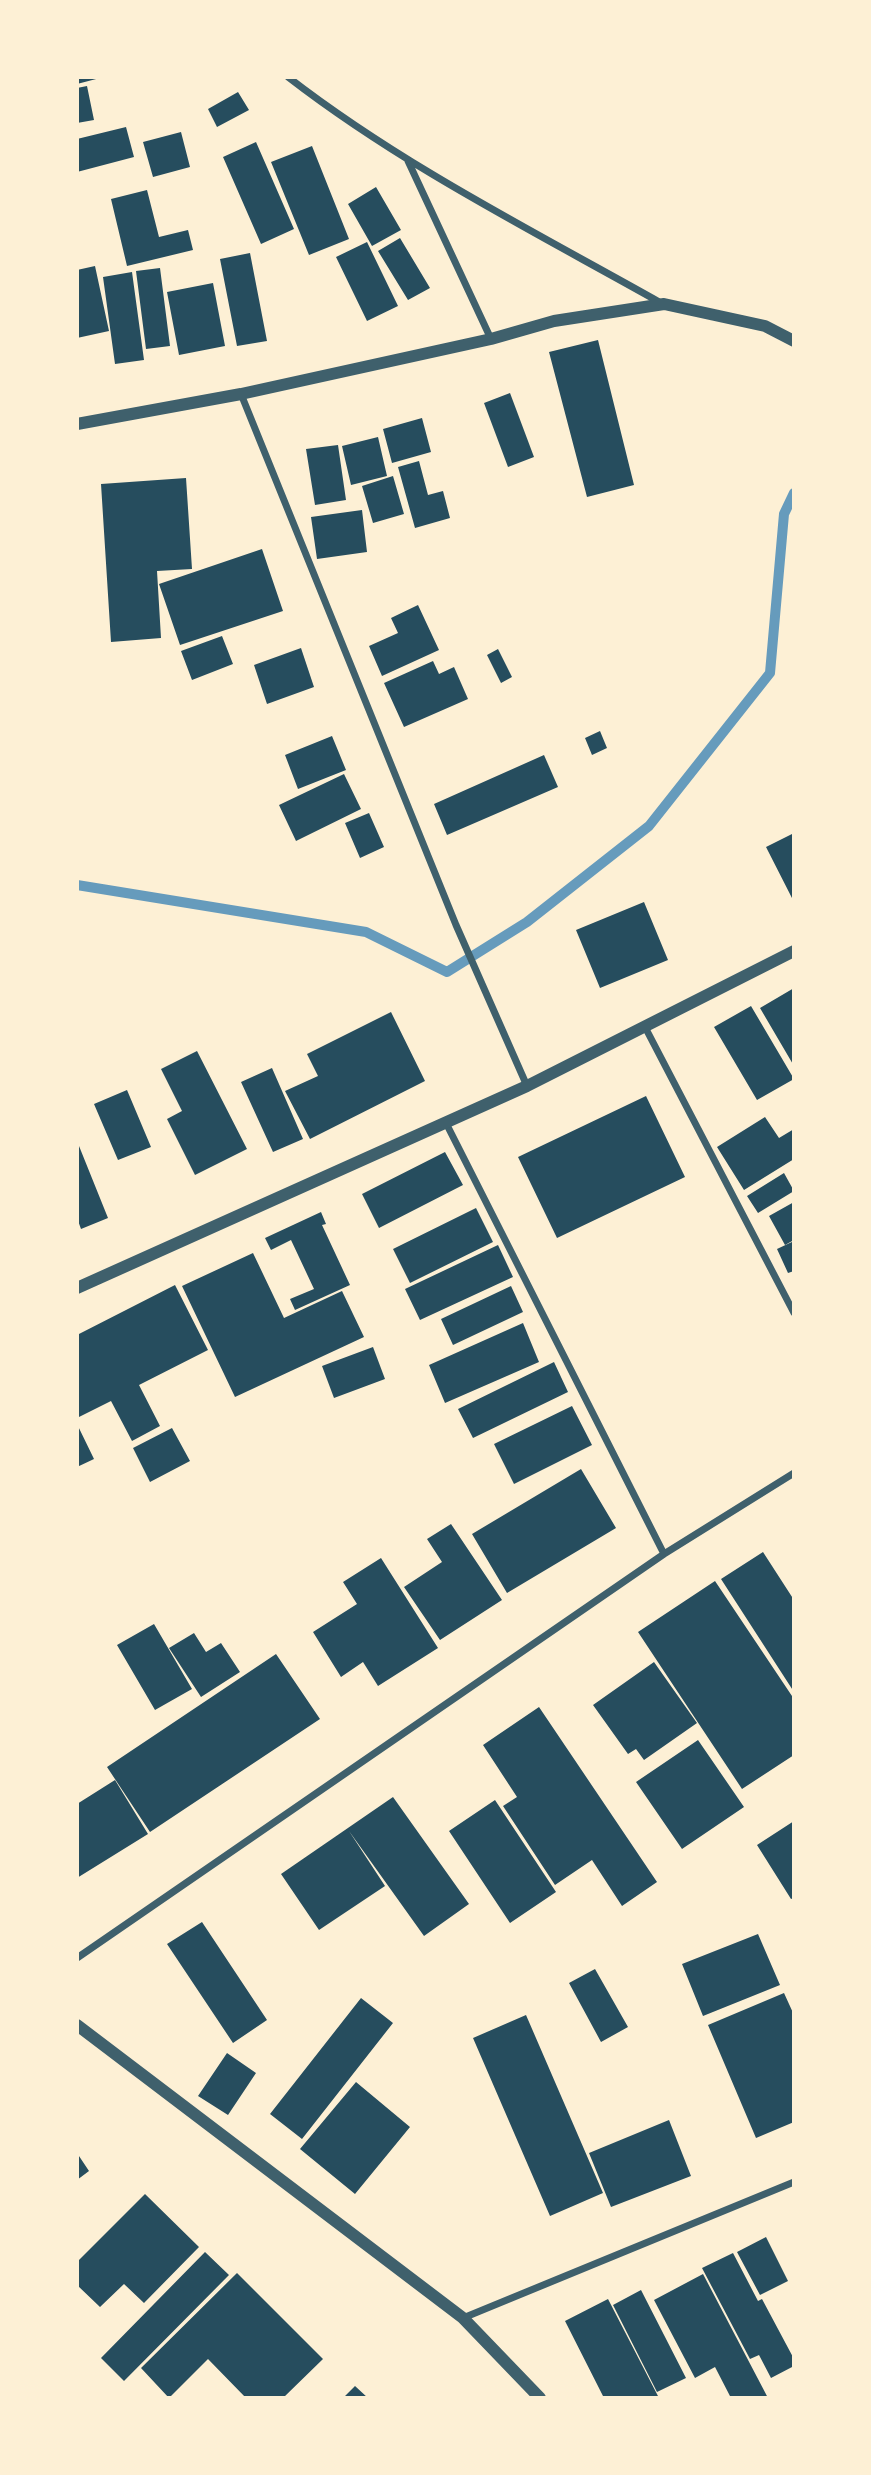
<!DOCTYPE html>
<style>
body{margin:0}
#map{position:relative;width:871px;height:2475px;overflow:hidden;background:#fdf0d5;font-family:Mulish,sans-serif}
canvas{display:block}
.frame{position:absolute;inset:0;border:79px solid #fdf0d5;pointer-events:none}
</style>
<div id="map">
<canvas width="871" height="2475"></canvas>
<div class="frame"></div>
</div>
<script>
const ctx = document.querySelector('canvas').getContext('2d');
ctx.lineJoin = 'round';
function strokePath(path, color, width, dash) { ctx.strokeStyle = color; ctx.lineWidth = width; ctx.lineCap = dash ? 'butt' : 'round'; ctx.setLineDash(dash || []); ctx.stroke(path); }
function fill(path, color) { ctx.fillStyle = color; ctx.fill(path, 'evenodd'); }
const stream = new Path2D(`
 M77 885 366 932 447 972 527 922 649 826 770 673 784 514 794 493`);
const building = new Path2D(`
 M77 77H100V78L77 84Z
 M87 86 94 120 77 123V88Z
 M238 92 249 110 217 127 208 109Z
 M126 127 134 157 77 172V139Z
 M181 132 190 167 153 177 143 142Z
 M256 142 294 229 261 244 223 157Z
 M312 146 349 239 309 255 271 162Z
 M376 187 401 230 372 246 348 204Z
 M147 190 159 237 188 230 193 250 127 266 111 199Z
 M400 238 430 288 408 300 378 251Z
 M367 242 398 306 367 321 336 257Z
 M250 253 267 341 237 346 220 259Z
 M95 266 109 331 77 338V270Z
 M160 268 170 346 146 349 136 271Z
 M132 272 144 360 115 364 103 277Z
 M213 283 225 346 179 355 167 292Z
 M598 340 634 485 587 497 549 352Z
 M510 393 534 457 508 467 484 403Z
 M422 418 431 452 392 463 383 429Z
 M378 437 387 476 351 485 342 446Z
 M338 445 346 500 315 505 306 449Z
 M419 461 428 495 443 491 450 518 415 528 398 467Z
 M393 476 404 514 373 523 362 486Z
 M186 478 192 569 157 571 161 638 111 642 101 484Z
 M362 510 367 552 317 559 311 517Z
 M262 549 283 611 180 645 159 584Z
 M418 605 439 650 382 676 369 646 398 633 391 618Z
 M222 636 233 664 192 680 181 651Z
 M301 648 314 687 267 704 254 665Z
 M498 649 512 677 501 683 487 655Z
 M433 661 439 674 454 667 468 699 404 727 384 683Z
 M600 731 607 748 592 755 585 738Z
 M332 736 346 770 298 789 285 755Z
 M544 755 558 787 447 835 434 804Z
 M344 774 361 809 296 841 279 805Z
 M369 813 384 847 360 858 345 823Z
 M794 833V902L766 847Z
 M644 902 668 960 600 988 576 930Z
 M794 988V1066L760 1008Z
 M751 1006 794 1079 757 1100 714 1027Z
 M391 1012 425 1081 310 1139 285 1091 318 1076 307 1054Z
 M197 1051 247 1149 195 1175 167 1119 182 1111 161 1069Z
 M272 1068 303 1139 273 1152 241 1082Z
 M127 1090 151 1147 118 1160 94 1104Z
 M646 1096 685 1177 557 1238 518 1157Z
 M765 1117 779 1138 794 1129V1159L744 1190 717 1147Z
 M77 1141 108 1218 81 1229 77 1218Z
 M445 1152 463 1185 379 1228 362 1194Z
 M784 1173 794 1191 758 1213 747 1196Z
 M794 1202V1240L785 1245 769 1216Z
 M476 1208 493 1242 410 1283 393 1249Z
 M321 1212 326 1224 322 1225 350 1285 295 1310 290 1299 314 1289 291 1240 271 1250 265 1238Z
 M794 1241V1271L788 1273 777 1249Z
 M498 1245 513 1277 420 1320 405 1289Z
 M253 1253 284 1318 342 1291 364 1337 235 1397 182 1286Z
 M175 1285 208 1350 139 1385 160 1426 132 1441 111 1401 77 1418V1335Z
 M511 1286 523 1312 453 1345 441 1319Z
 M523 1323 539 1362 445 1403 429 1365Z
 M373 1347 385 1379 334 1398 322 1366Z
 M554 1362 568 1392 473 1438 458 1409Z
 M572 1406 592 1445 514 1484 494 1444Z
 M77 1424 94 1459 77 1467Z
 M172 1428 190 1461 150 1482 133 1448Z
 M581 1469 616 1528 507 1593 472 1534Z
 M451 1524 502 1600 440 1640 404 1587 442 1562 427 1539Z
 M763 1552 794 1600V1692L721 1579Z
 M381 1558 438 1648 378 1686 363 1662 341 1677 313 1632 357 1604 343 1582Z
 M715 1581 794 1699V1755L742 1789 638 1632Z
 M154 1624 192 1689 155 1710 117 1645Z
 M194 1633 206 1652 221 1643 240 1672 201 1697 169 1648Z
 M276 1654 320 1719 150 1832 107 1767Z
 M654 1662 697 1723 644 1760 636 1749 628 1754 593 1705Z
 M539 1707 657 1882 622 1906 592 1860 555 1885 503 1806 517 1797 483 1745Z
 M698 1740 744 1807 682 1849 636 1782Z
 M115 1780 148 1834 77 1878V1804Z
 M393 1797 469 1904 424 1936 349 1831 385 1886 319 1930 281 1874Z
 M495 1800 556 1892 510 1923 449 1831Z
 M794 1821V1898L791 1899 757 1845Z
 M202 1922 267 2020 233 2043 167 1944Z
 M758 1934 780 1985 703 2016 682 1964Z
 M595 1969 628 2027 601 2042 569 1983Z
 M784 1993 794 2015V2122L756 2138 708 2025Z
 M361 1998 393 2023 302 2139 270 2114Z
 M526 2015 603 2193 550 2216 473 2038Z
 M227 2053 256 2073 228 2115 198 2096Z
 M356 2082 410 2127 355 2194 300 2149Z
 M669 2120 691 2176 611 2207 589 2153Z
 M77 2153 89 2171 77 2180Z
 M145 2194 199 2247 144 2303 124 2284 100 2307 77 2285V2262Z
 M766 2237 788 2281 760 2295 737 2252Z
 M205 2252 229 2275 124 2381 101 2358Z
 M733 2253 758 2301 762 2299 794 2359V2366L771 2378 759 2355 750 2359 702 2268Z
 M237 2273 323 2359 283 2398H246L208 2359 169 2398 141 2368Z
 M703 2274 768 2398H731L715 2367 695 2378 654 2300Z
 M641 2290 686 2378 657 2392 613 2305Z
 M608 2299 659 2398H604L565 2321Z
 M355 2386 368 2398H343Z`);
const minor = new Path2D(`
 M288 77C403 166 535 232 661 303
 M408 161 491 339
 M241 394 456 925 527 1086
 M645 1027 794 1313
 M446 1123 664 1554
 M77 1958 664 1554 794 1473
 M463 2318 794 2182`);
const tertiary = new Path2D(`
 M77 424 241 394 491 339 554 321 664 304 765 326 794 341
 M77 1288 527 1086 794 951
 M77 2025 463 2318 540 2398`);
strokePath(stream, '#669bbc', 10);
fill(building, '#264d5e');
strokePath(minor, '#3f606c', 7);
strokePath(tertiary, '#3f606c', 12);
</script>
